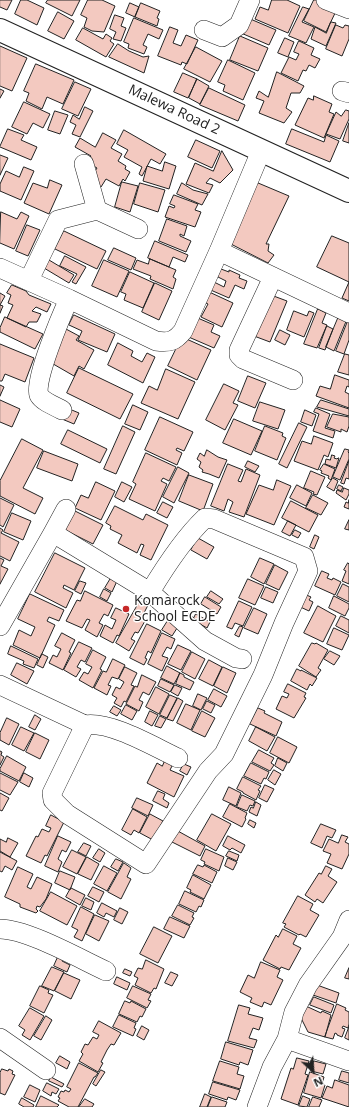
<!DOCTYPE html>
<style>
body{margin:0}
#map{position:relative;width:349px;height:1107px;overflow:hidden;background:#fff;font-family:"Open Sans",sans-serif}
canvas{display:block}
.north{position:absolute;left:293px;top:1051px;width:40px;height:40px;-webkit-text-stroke:3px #fff;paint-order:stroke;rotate:154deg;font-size:11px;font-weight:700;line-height:16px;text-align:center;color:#222}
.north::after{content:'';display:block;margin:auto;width:14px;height:18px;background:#222;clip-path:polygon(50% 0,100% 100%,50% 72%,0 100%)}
</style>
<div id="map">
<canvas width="349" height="1107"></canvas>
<div class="north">N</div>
</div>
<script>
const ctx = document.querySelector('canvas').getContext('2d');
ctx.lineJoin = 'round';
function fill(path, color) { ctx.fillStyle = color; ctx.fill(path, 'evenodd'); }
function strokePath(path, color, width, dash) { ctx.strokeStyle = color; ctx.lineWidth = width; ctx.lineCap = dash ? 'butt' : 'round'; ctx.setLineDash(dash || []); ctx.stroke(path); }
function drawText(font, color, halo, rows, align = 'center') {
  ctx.font = font + ' "Open Sans",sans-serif'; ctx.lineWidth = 3; ctx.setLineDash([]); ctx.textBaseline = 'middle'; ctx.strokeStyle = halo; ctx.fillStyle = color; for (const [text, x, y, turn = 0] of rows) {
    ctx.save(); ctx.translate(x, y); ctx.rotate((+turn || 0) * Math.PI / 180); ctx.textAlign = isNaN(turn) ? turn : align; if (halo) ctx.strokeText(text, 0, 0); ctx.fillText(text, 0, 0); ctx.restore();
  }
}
const building = new Path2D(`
 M0 0H12L7 10 0 7Z
 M21 0H27L44 8 37 25 15 14Z
 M48 0H80L72 16 46 3Z
 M88 0H102L115 6 104 32 92 31 84 27 87 18 81 15Z
 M272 0H287L300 6 288 33 255 19 260 7 268 10Z
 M314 0H319L337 9 326 32 304 21Z
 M130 3 139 7 135 17 126 13Z
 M141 3 160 11 157 18 159 19 157 26 135 17Z
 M303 7 309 9 302 22 314 27 306 43 289 36Z
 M58 12 74 21 64 39 48 31Z
 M115 15 124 18 121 26 126 28 121 41 113 39 116 32 110 29Z
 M134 18 163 30 159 39 148 34 143 45 147 47 144 54 128 48 129 44 124 42Z
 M248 18 276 30 269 45 241 33Z
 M331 22 336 23 326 46 311 39 315 27 326 33Z
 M336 25 343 28 345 25 349 26V39L342 56 326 49Z
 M170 27 178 30 173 43 181 46 186 35 198 40 187 64 182 62 181 65 158 56Z
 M83 28 103 39 106 34 112 38 110 41 114 44 106 57 76 40Z
 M240 36 268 48 258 71 230 60Z
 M285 38 294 42 288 57 278 53Z
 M299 41 314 48 311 55 320 59 315 68 309 65 306 71 303 70 298 81 281 73 289 57 296 60 299 54 294 52Z
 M118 44 129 51 143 57 149 56 144 73 109 57Z
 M0 46 27 58 12 91 0 86Z
 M196 47 222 61 210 82 184 69Z
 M228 60 255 73 243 100 223 91 225 85 218 82Z
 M36 64 74 80 63 104 47 97 42 109 26 101 29 93 24 91Z
 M277 72 304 86 300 93H291L286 108 292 112 284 123 259 113 264 101 256 98 259 91 268 97Z
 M183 73 197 79 188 98 174 92Z
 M197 79 209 86 200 104 189 98Z
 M75 82 91 89 78 116 62 109Z
 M209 88 245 105 238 121 200 105Z
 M0 89 4 91 0 98Z
 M314 96 332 104 329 112 334 114 324 138 295 125 308 98 313 100Z
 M24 102 50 114 43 128 33 123 27 134 12 127Z
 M85 107 93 111 80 137 72 134 76 125 70 122 73 115 79 119Z
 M346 110 349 111V119L340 139 326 134 336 112 341 116Z
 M55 111 68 115 60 134 48 130Z
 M349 123V143L343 141Z
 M8 129 24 135 21 140 37 147 31 160 0 147Z
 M292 129 324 142 326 135 339 141 330 162 286 144Z
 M124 130 166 154 160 164 151 159 142 176 139 174 142 167 124 157 128 150 117 144Z
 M103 133 116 140 111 148 122 154 118 161 126 166 125 169 130 172 125 181 123 179 119 186 106 179 101 187 89 181 97 168 87 162 91 156 75 147 80 138 95 147Z
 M196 140 220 151 212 168 188 157Z
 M222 151 233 170 220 183 210 178 206 183 213 185 209 193 186 184 195 163 213 171Z
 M0 155 8 158 0 175Z
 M165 162 176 166 169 189 143 181 147 166 162 171Z
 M24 167 34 171 21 200 0 191V184L6 171 19 177Z
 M50 180 62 185 49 214 24 203 33 183 47 188Z
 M251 180 289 196 266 244H269L268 251 274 255 268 263 225 241Z
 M122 182 138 186 130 212 115 207Z
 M140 183 165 190 158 212 134 204Z
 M182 183 193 190 208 194 202 205 177 194Z
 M174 195 198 204 195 210 201 212 195 227 165 217 169 206 174 208 175 206 170 204Z
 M1 212 17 219 21 212 29 216 14 249 0 243Z
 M167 219 187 226 184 236 180 234V236L191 241 186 252 159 241Z
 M27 225 40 230 28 256 16 251Z
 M64 231 106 251 97 269 55 249Z
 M332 236 349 243V301L342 298 349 282 317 267Z
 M155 241 188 255 185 262 173 257 169 267 148 258Z
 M114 248 136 258 131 270 108 260Z
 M65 256 86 267 76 284 72 282 77 274 60 266Z
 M150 259 176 270 173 277 176 279 173 289 150 279 151 276 133 269 137 260 148 264Z
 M49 260 74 275 69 283 44 268Z
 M104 260 129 271 117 297 92 286Z
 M221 269 229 272V270L240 275 239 278 247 281 244 289 235 285 229 298 206 288 210 280 224 287 226 281 218 277Z
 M130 272 154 283 143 308 124 300 126 294 121 292Z
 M155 283 172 291 159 320 142 312Z
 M12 285 26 291 29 295 51 304 47 312 36 307 32 311 41 314 37 322H29L26 327 7 318 13 305 8 303 11 295 7 293Z
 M207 291 233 303 222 327 201 317 208 304 202 301Z
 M0 293 5 296 0 305 3 306 0 313Z
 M271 295 287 301 270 342 254 336Z
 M318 309 326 313 322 323 327 325 317 348 304 344Z
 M294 311 307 316 309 311 314 313 304 337 287 330Z
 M74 315 115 334 107 352 78 340 82 331 69 325Z
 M193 316 214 325 211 332 220 336 214 348 184 335Z
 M339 316 347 319 334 351 326 347Z
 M5 317 43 334 35 349 0 332V328Z
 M348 321 349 322V340L344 354 336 351Z
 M327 326 333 329 325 350 319 348Z
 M66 329 79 336 76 340 94 350 84 369 79 366 74 376 48 361Z
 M280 330 290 335 285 345 275 340Z
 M182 337 211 350 197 380 168 366Z
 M118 343 133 351 131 356 142 362 147 353 155 357 143 383 108 365Z
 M0 344 34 358 25 382 5 374 2 381H0Z
 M345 354 349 355V375L338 372Z
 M79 368 133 394 120 419 67 393Z
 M166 369 195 382 178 419 141 403 149 386 157 390Z
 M335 375 349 380V387L347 386 345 392 349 394V408L316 396 320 386 330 389Z
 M248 376 266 383 255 408 238 401Z
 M224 384 239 391 233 403 238 405 225 430 206 420Z
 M0 385 4 387 0 396Z
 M0 400 20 409 12 427 0 422Z
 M321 400 349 409V416L317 407Z
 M260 402 285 410 278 429 253 421Z
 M133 405 148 412 140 430 125 424Z
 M67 408 79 413 74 424 62 419Z
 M316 408 330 414 325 428 335 431 333 438 313 431 319 414 314 412Z
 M305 410 316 415 312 426 301 422Z
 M333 414 349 417V426L347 432 341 429V432L327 427Z
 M160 417 193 432 184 451 177 448 176 450 182 453 177 465 145 450Z
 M234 419 262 431 251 455 223 443Z
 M299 423 307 427 287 468 279 464Z
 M123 426 135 432 116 474 104 469Z
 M265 426 283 433 282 436 286 438 277 460 255 451Z
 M68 430 107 449 100 463 61 444Z
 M314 436 333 443 328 457 324 455 318 470 294 461 302 441 311 444Z
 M22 439 43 450 23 488 43 498 35 514 0 496V481Z
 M345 449 349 450 348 452 349 453V459L340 480 333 477Z
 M207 450 218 457 227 460 219 478 209 474 202 472 203 470 199 467 201 462 197 459 200 453 204 456Z
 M44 451 78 464 72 481 37 468Z
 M146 453 176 467 169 481 163 478 161 481 167 484 155 511 129 499 136 484 133 482Z
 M332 455 335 456 334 458 337 459 338 458H339L336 468 325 464 326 459 330 460Z
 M248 461 259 466 255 472 245 467Z
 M349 461V479L346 478 344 484 341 483Z
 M228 464 243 470 238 481 241 482 246 469 260 475 244 517 229 512 233 502 228 499 224 511 211 506Z
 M324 464 335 469 331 480 328 478 329 476 321 473 322 471 320 470Z
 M178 467 189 473 174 503 163 497Z
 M311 471 325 477 317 495 313 494 314 492 304 488Z
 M189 475 213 484 203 511 179 501Z
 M333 478 338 481 334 491 327 487Z
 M277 480 291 486 274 525 246 514 259 485 273 490Z
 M96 482 115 491 101 520 75 508 81 495 88 498Z
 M122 482 132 487 124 502 115 497Z
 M297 485 312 493 306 506 290 498Z
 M339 485 343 487 341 491 337 489Z
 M344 488 349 490V494L346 500 336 493 337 490 342 492Z
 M313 495 328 503 321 515 306 508Z
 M0 498 14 505 3 527 0 525Z
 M349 500V509L344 507 346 502 348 503Z
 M291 501 318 515 309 532 282 518Z
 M163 502 173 507 167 518 157 513Z
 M115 506 143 520 146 514 168 525 151 560 140 555 144 545 141 544 137 553 118 543 122 535 110 529 111 526 106 523Z
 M71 509 103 525 93 544 61 528Z
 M12 513 31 521 23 540 4 532Z
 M349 520V530L345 529Z
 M288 521 296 525 290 536 282 532Z
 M0 528 3 530 1 533 19 542 10 561 0 556Z
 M295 530 301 533 298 538 292 535Z
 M315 535 319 537 314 549 310 547Z
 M198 538 214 547 207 559 191 550Z
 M55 553 85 568 74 590 64 585 63 588 73 593 66 608 35 592Z
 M0 558 4 560 1 566 8 569 0 584Z
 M260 558 274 564 264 584 251 577Z
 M348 563 349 564V584L342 581 346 571 344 570Z
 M275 565 288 572 279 590 266 584Z
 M322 571 329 574 327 578 332 580 333 578 341 582 335 595 315 586Z
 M111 578 117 581 112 592 105 588Z
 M248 579 264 586 255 605 239 598Z
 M80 581 86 583 81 594 75 591Z
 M343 584 349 587V602L337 596Z
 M266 587 278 592 273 603 261 598Z
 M104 589 111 593 107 601 100 597Z
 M85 591 113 605 108 616 104 614 99 623 103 625 97 637 85 630 90 620 87 619 82 628 66 621 77 600 80 601Z
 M211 591 223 599 219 604 207 597Z
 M302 593 311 597 309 600 313 602 309 611 296 605Z
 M30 594 64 610 59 621 49 617 47 621 55 625 40 658 13 645 19 630 31 636 35 627 18 619Z
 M334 596 349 604V608L345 616 329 608Z
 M205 597 221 607 217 614 201 604Z
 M140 601 148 605 141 619 145 621 138 633 135 632 131 639 135 641 129 651 116 643Z
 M239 601 252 607 243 626 235 623 232 629 227 627Z
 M318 606 336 616 323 642 304 633Z
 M116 608 129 614 119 636 117 635 113 643 100 636 105 625 112 629 116 620 111 618Z
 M254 608 267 614 258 634 244 628Z
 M196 614 210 622 207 628 193 620Z
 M341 616 349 620V633L336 626Z
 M169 619 179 625 172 636 162 630Z
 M147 624 161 631 151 653 148 651 145 658 147 659 144 665 130 658Z
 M240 626 243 627 239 637 235 635Z
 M334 628 349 635 342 650 327 644Z
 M62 633 75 640 69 652 71 653 63 670 49 663 53 655 57 657 61 649 55 646Z
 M162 633 175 639 171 649 167 647 162 656 168 658 162 671 148 664Z
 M79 642 92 648 85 662 81 660 77 667 81 669 76 677 64 670Z
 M312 643 315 644 316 643 328 650 318 668 321 670 316 677 299 666Z
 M178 645 191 651 181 670 168 664Z
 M11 646 38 659 34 668 23 664 24 661 8 654Z
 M93 650 106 657 100 669 102 670 93 688 79 680 84 672 88 674 92 667 86 664Z
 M330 651 340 656 334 665 324 659Z
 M192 652 205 659 195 679 182 672Z
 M42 654 48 657 43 668 37 665Z
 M113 659 125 665 118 679 112 677 108 685 111 686 107 695 94 688 103 671 106 672Z
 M209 660 222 667 213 686 199 679Z
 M17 663 34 671 27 684 11 675Z
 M167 666 180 673 174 684 161 678Z
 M125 667 137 673 131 685 134 686 126 702 124 701 121 707 114 703 117 698 112 695 116 687 120 689 124 682 119 679Z
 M223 667 236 673 227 693 214 686Z
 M297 669 301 671V670L317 678 312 686 310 684 307 690 291 681Z
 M180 673 184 675V677L194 682 190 690 176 684Z
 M142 675 156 682 149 695 143 692 139 700 143 702 139 711 126 704 135 686 137 687Z
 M161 679 174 685 170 692 158 686Z
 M288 684 306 693 304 697 306 698 294 718 276 709 282 696 287 698 289 694 284 692Z
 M175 685 182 688 178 696 171 692Z
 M156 687 169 694 159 714 146 707Z
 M214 689 227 696 221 707 208 700Z
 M198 694 207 698 201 710 193 706Z
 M170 695 177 698 167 718 160 715Z
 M178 698 183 701 173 721 167 719Z
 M207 701 215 705 211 713 203 709Z
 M186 704 200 710 191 730 177 723Z
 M126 705 137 711 132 720 121 714Z
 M114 706 121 710 117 716 110 712Z
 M258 708 265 711 264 713 282 722 276 736 250 724Z
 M150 711 158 715 152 726 145 722Z
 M202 711 215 718 205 737 192 731Z
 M35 715 41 719 35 730 29 727Z
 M160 716 166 719 161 728 155 726Z
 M7 718 19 724 9 745 0 740V733Z
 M21 727 34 733 24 751 12 745Z
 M256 727 275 737 267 751 249 741Z
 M35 733 49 740 40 759 26 752Z
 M278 737 297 747 289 763 270 753Z
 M259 750 274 758 271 763 274 765 270 771 252 762Z
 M0 751 2 752 1 755 4 757 0 765Z
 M7 756 26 767 19 781 0 771V769Z
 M167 756 175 760 170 770 184 776 174 797 147 783 157 763 162 766Z
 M278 758 287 763 283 771 275 766Z
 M251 763 269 772 266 779 264 778 261 784 244 776Z
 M184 764 191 767 187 775 180 771Z
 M274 770 281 774 275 785 268 780Z
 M0 773 18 782 10 795 0 790Z
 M24 773 33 778 29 787 20 782Z
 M243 777 261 786 258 790 260 791 256 800 243 793V792L237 789Z
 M265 785 274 789 267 802 259 798Z
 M229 787 241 793 236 806 223 800Z
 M158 791 165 794 163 799 169 803 167 808 153 801Z
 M0 793 9 798 2 811 0 810Z
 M242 795 255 801 253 806 250 805 247 811 237 807Z
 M137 798 153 805 148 816 132 808Z
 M256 802 261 805 257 816 249 812 251 807 253 808Z
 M230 804 247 813 245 818 246 819 242 827 223 817Z
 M133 809 147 817 139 833 134 830 131 835 122 830Z
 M150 814 163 821 153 840 140 833Z
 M212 814 231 824 216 851 197 840Z
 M51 815 64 822 47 856 45 855 41 863 26 856 36 836 38 837 42 829 49 832 51 828 46 826Z
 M250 820 256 823 254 828 248 824Z
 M321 824 336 830 332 838 327 836 322 848 311 843Z
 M176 830 205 846 200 856 170 841Z
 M342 835 348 837 345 842 349 844V854L342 869 327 863 331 854 323 851 329 839 338 843Z
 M58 836 71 842 66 852 62 850 58 859 62 862 58 872 45 866Z
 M228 836 245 845 241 853 232 848 230 850 223 846Z
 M8 838 18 843 10 857 0 851V839L6 842Z
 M84 843 91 846 86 856 78 852Z
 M99 849 105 853 100 862 93 858Z
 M206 849 224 857 219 871 204 864 205 862 201 860Z
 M72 850 86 857 77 874 63 867Z
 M229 851 239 855 237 861 226 856Z
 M0 852 17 861 12 870 5 866 2 872 0 871Z
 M87 857 99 864 91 880 78 874Z
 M228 858 237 862 233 870 225 866Z
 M116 859 123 862 118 871 111 867Z
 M124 863 131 868 127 877 131 879 121 899 108 892Z
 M198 865 203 867 204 865 217 872 212 883 193 874Z
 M104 866 117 873 107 891 94 884Z
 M326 866 332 869 328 876 337 882 323 903 317 899 315 902 305 895 319 873 321 874Z
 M18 867 33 874 27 887 31 889 37 877 52 884 46 899 40 907 37 906 36 909 38 911 36 913 20 907V904L5 897Z
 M60 871 75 877 70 890 55 883Z
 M193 875 211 885 204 899 190 892 191 890 187 888Z
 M93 887 104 892 99 902 88 896Z
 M71 888 85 895 80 905 66 897Z
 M185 891 204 900 201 907 199 906 196 912 179 904Z
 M51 892 77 906 67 925 40 911Z
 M298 896 313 904 310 910 319 915 306 937 300 934 299 935 284 927 286 924 283 923Z
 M86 898 94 902 91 910 82 906Z
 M102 903 117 911 114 917 106 913 104 917 97 913Z
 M178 905 194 913 192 917 194 918 190 925 172 916Z
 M81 907 94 914 82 941 74 937 78 930 72 927Z
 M120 908 128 912 122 924 114 920Z
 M95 915 109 921 99 941 86 934Z
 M170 917 190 926 184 938 164 929Z
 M154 927 172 936 158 963 140 954Z
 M283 929 297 936 293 944 301 948 289 970 281 967 280 969 263 960 276 935 278 937Z
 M58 957 63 959 62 961 70 965 67 972 54 966Z
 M146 960 164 969 156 989 154 988 151 993 135 985 138 978 134 976 138 968 142 969Z
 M261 962 280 970 277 977 283 980 271 1005 264 1002 262 1007 250 1002 252 998 240 992 248 975 254 978Z
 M52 967 64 972 54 991 42 986Z
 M349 968V979L345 978Z
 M125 969 132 972 130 976 123 973Z
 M171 972 178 975 172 986 165 983Z
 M64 973 80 980 71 999 55 991Z
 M117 977 130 983 127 990 114 984Z
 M317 985 339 993 336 1003 313 995Z
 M40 986 49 990 48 993 53 995 44 1013 30 1006Z
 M133 986 151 994 148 1000 151 1001 147 1008 127 998Z
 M314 997 334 1005 331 1013 310 1005Z
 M125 1001 130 1003 131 1001 146 1009 142 1017 140 1016 137 1022 119 1014Z
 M337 1004 346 1008 345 1010 349 1012V1024L348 1028 343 1026 342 1028 345 1029 342 1037 337 1035V1034L335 1033 333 1039 325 1037Z
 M239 1005 250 1008 248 1014 263 1018 259 1030 253 1028 249 1038 257 1040 254 1048 228 1041Z
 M308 1007 321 1013 322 1011 331 1015 325 1037 308 1032 299 1014 303 1008Z
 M30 1008 44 1016 30 1040 22 1035 25 1030 19 1026Z
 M119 1015 136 1023 134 1028 136 1029 133 1036 113 1027Z
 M46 1016 52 1020 41 1040 34 1036Z
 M99 1021 121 1033 114 1045 111 1044 107 1050 101 1062 103 1063 98 1072 79 1061 83 1054 81 1052 85 1044 88 1045 93 1037 97 1039 99 1035 93 1032Z
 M142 1026 149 1030 144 1040 137 1036Z
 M349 1027V1040L345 1038Z
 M226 1042 253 1050 248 1065 240 1062 239 1065 221 1059Z
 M60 1056 70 1062 67 1069 56 1063Z
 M297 1058 309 1061 305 1074 308 1075 298 1105 281 1099 291 1068 293 1069Z
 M220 1061 239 1067 237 1074 244 1076 240 1089 213 1081Z
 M314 1061 326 1064 323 1074 311 1071Z
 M79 1063 98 1073 95 1077H94L78 1107H69L58 1101 60 1098 58 1097 61 1091 64 1092 65 1090 69 1092 71 1089 67 1087Z
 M2 1069 8 1071 9 1069 13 1071 12 1074 15 1075 5 1095 0 1093V1073Z
 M101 1070 105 1072 96 1086 93 1084Z
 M342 1071 349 1073V1083L339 1080Z
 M310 1072 324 1077 322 1084 325 1085 321 1098 304 1093Z
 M51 1077 64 1084 62 1087 49 1081Z
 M335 1080 349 1085V1107L322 1098 327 1086 332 1088Z
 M213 1082 240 1090 236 1100 228 1097 227 1100 209 1094Z
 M47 1083 59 1089 56 1094 52 1092 51 1096 43 1091Z
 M30 1085 40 1090 35 1102 24 1097Z
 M205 1094 211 1097 207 1107H200Z
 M41 1096 59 1105 57 1107H36Z
 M303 1096 310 1099 307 1107 299 1106Z
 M212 1097 227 1102 225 1107H208Z
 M313 1097 322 1100 319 1107H309Z
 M22 1098 34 1105 33 1107H24L19 1104Z
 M85 1099 94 1104 92 1107H79Z`);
const minor = new Path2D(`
 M326 0 349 9
 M204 30 222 37 239 25 250 0
 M342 91 349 93
 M84 164 97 210
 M219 251 349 313
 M0 268 69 299 156 341C170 343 175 341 183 331L219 251 261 151
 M273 277 239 350V355L243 359 293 380
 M29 280 58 220 97 210 138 229
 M62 410C55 406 43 402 39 395 33 382 62 314 69 299
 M53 533 150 592 205 641 236 658 242 659
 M150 592C165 567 184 538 205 518L214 519 304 557 308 571 284 623 263 675 224 754 208 771 146 864 67 814 53 800 52 793 85 725C111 721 154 747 178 758
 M0 626 53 533 66 509
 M0 685 85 725
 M0 929C27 929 80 959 106 971
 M0 1038 46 1070
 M287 1039 349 1061
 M257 1107 272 1067 287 1039 294 1012 308 985 342 937 349 920`);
const major = new Path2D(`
 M0 30 349 191`);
const markers = [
 [126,609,4,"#c62828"]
];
const streetNames = [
 ["Malewa Road 2",174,110,25]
];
const poiNames = [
 ["Komarock",134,601],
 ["School ECDE",134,617]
];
fill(building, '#f3c9c0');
strokePath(building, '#222', 1);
strokePath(minor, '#222', 20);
strokePath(major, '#222', 24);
strokePath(minor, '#fff', 19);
strokePath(major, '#fff', 22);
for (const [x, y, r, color] of markers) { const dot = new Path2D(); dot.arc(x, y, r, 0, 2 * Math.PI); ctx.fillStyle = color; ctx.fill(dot); strokePath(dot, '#fff', 1.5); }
drawText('14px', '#222', '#fff', streetNames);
drawText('14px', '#222', '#fff', poiNames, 'left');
</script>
